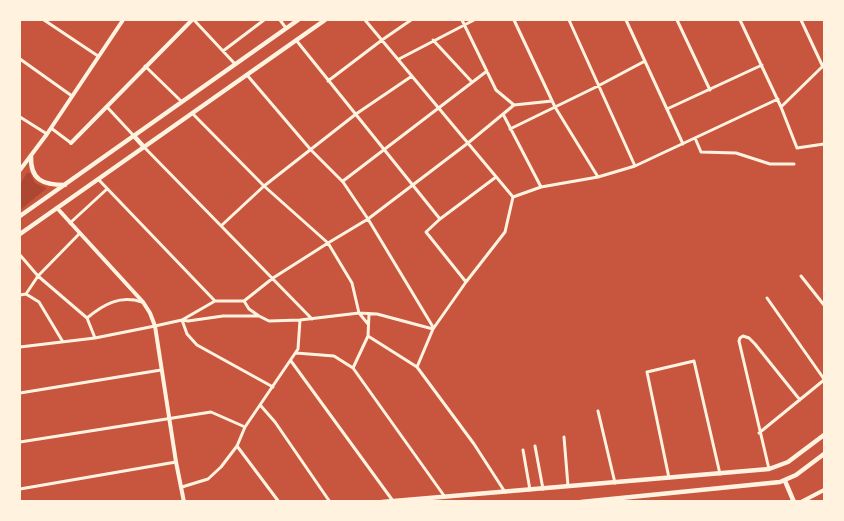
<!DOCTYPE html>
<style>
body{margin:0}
#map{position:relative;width:844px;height:521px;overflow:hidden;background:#c8553d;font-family:"Noto Sans",sans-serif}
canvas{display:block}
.frame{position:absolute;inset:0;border:21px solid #fff3e0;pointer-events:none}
</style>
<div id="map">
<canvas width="844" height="521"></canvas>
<div class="frame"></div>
</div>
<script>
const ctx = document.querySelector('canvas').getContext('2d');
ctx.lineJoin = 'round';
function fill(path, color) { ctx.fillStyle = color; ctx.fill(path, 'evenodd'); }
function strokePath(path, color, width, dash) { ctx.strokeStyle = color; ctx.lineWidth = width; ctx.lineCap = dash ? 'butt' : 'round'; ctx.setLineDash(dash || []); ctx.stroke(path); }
const green = new Path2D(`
 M27 173H30L35 183 45 187 46 189 20 210V184Z`);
const minor = new Path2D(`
 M44 20 98 56
 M194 20 235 64
 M280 20 286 28
 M365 20 513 197
 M462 20 496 90 514 105
 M514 20 555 107 598 177
 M569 20 635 166
 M626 20 683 144
 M677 20 710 90
 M740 20 781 107 797 148 824 144
 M801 20 823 67
 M296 40 440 219
 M433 40 472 82
 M223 51 264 20
 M20 59 72 96
 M399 59 474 20
 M145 66 182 102
 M247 75 311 150 343 182 368 219 433 327
 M328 81 382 40 411 20
 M107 107 134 136
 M781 107 824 65
 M667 109 762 65
 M192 113 264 186 328 243 352 283 359 313 368 324
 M503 114 541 187
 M20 117 47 134
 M51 128 71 143
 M510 129 598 86 645 61
 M695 138 701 152 736 153 770 164H794
 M144 147 312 319
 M98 179 215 301
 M343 181 487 71
 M513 197 541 187 598 177 635 166 778 99
 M70 223 107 189
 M222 225 264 186 356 114 412 76
 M20 255 38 276 87 318 95 338
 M801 276 824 305
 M466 282 426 232 440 219 496 177
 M26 294 39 302 63 342
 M20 295 26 294 38 276 80 233
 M767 298 824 379
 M244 301 273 278 328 243 368 219 468 143 514 105 552 101
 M369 314 368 336 417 367 474 444 505 492
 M258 316H223L188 321 182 320 187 334 197 345 273 387
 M87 318C104 304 120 295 142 302
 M20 347 95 338 155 326 182 320 215 301H244L249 309 259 316 269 321 300 320 359 313 377 314 433 329
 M296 353 334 356 353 368 445 497
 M291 361 393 501
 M417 367 433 329 466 282 505 232 513 197
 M353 368 368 336
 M20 393 161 370
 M261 406 275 422 330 502
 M598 411 615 483
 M759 433 824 380
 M564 437 568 486
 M20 442 211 412 245 427
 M237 446 279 502
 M535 446 543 489
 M523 450 530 490
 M769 469 739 341 740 338 743 336 749 338 755 344 800 400
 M669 478 647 372 694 361 720 474
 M182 487 208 479 221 467 237 446 245 427 298 349 300 320
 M20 489 176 462`);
const tertiary = new Path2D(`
 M71 143 192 20
 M20 170 47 134 123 20
 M57 208 143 302 150 313 155 326 176 462 184 502
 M801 502 824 490`);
const primary = new Path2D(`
 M134 136 144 147
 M31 156C30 180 43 185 65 185
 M20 216 298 20
 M20 234 325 20
 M785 481 794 502
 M382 502 769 469 788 462 824 435
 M581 502 780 482 796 475 824 454`);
fill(green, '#ae4732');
strokePath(minor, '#fff3e0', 3);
strokePath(tertiary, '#fff3e0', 4);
strokePath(primary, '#fff3e0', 4.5);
</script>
